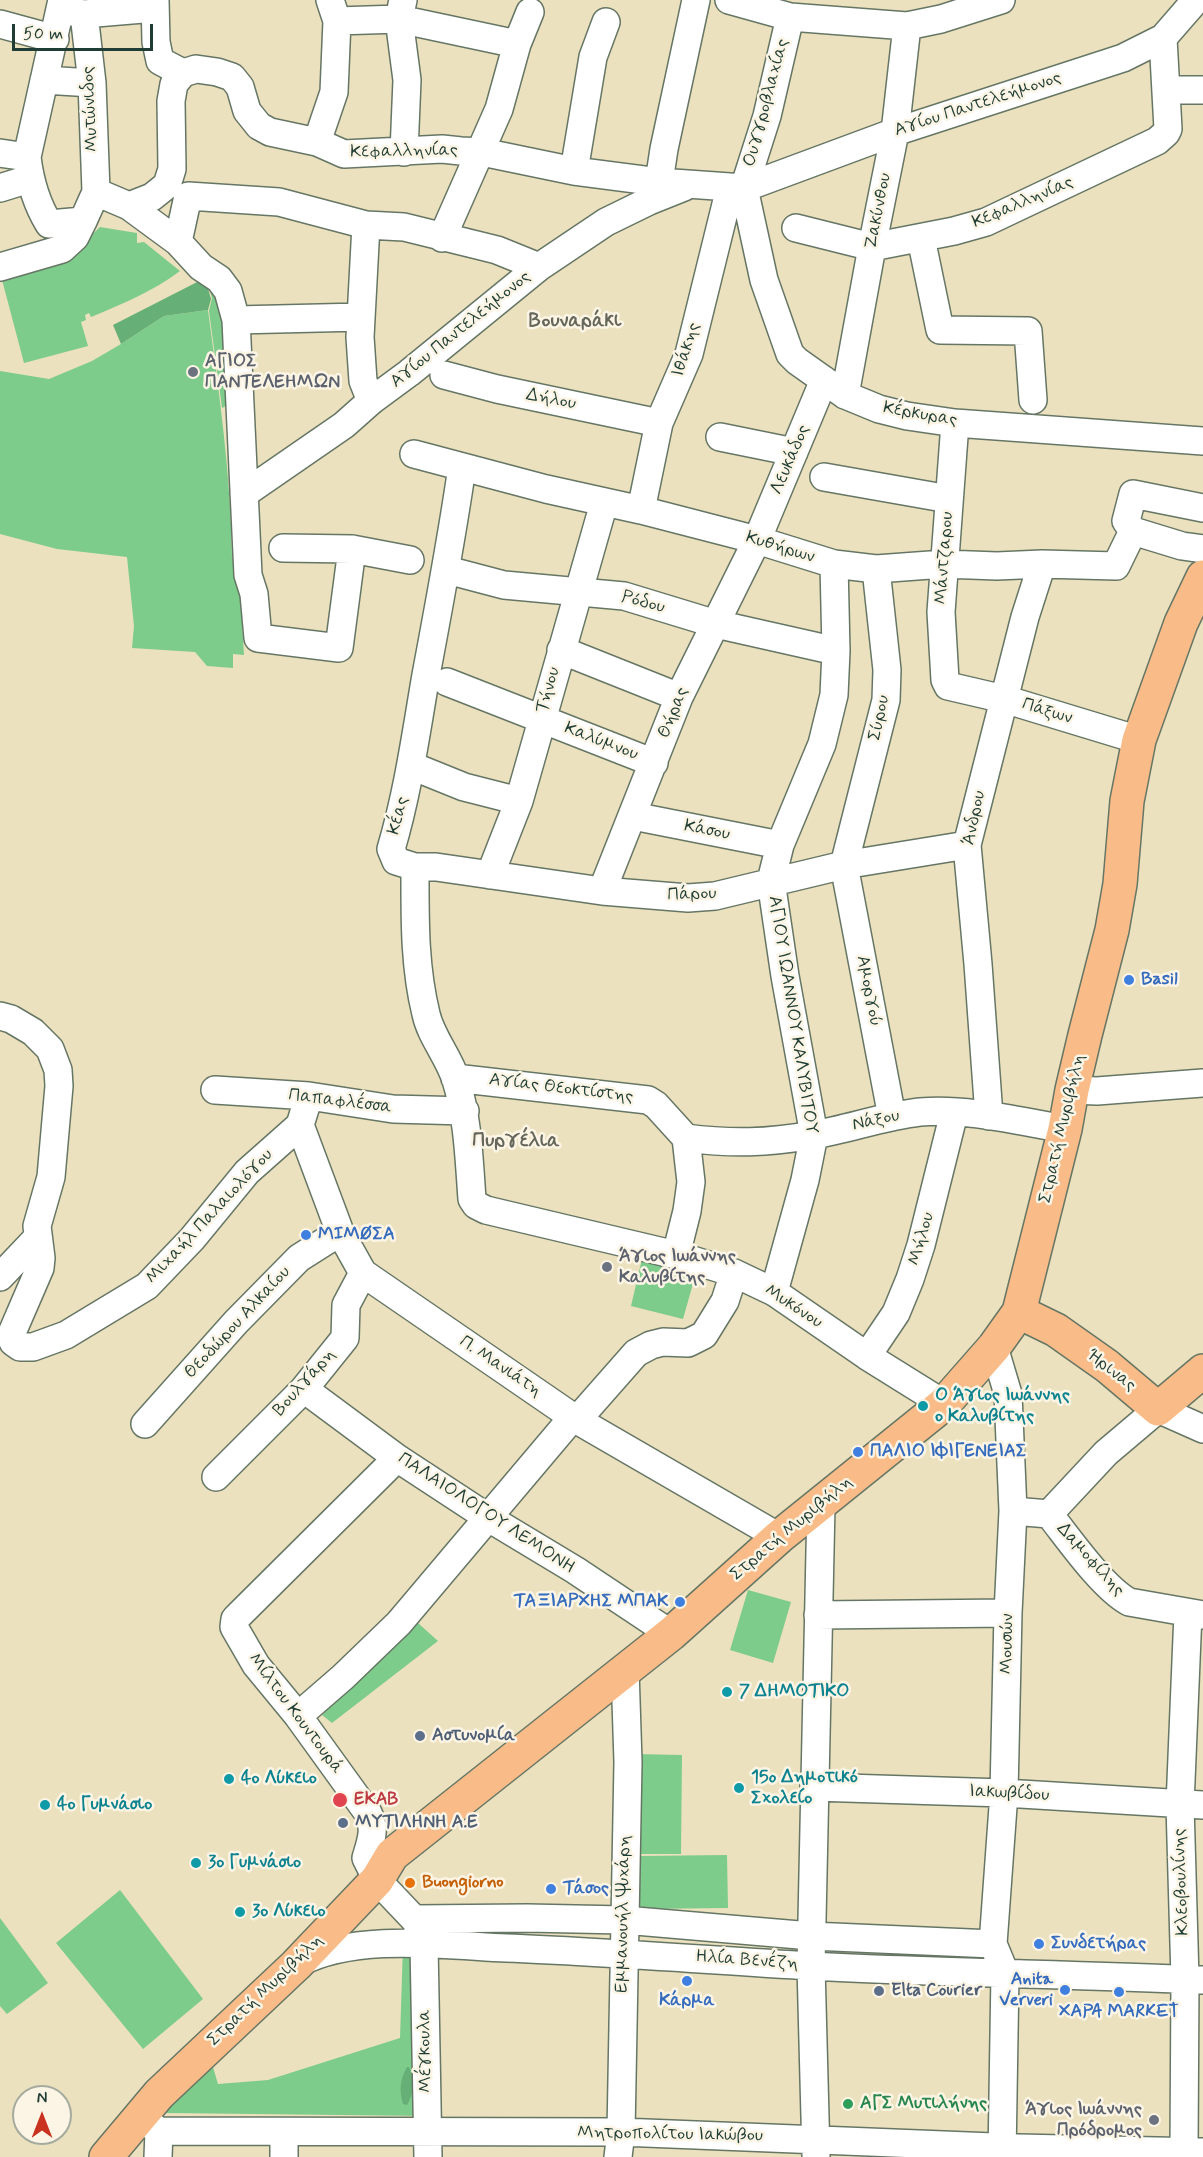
<!DOCTYPE html>
<meta charset="utf-8">
<style>
body{margin:0}
#map{position:relative;width:1203px;height:2157px;overflow:hidden;background:#ebe1be;font-family:Mynerve,sans-serif}
canvas{display:block}
.north{position:absolute;left:12px;top:2085px;width:60px;height:60px;box-sizing:border-box;background:#fcf5e5;border:2px solid #a4ab9e;border-radius:50%;rotate:0deg;font-size:16px;font-weight:700;line-height:24px;text-align:center;color:#1f3d34}
.north::after{content:'';display:block;margin:auto;width:21px;height:27px;background:#c8321e;clip-path:polygon(50% 0,100% 100%,50% 72%,0 100%)}
.scale{position:absolute;left:12px;top:24px;width:141px;height:27px;box-sizing:border-box;border:3px solid #1f3d34;border-top:0;padding-left:8px;font-size:18px;line-height:21px;white-space:nowrap;color:#1f3d34;-webkit-text-stroke:4px #fcf5e5;paint-order:stroke}
</style>
<div id="map">
<canvas width="1203" height="2157"></canvas>
<div class="north">N</div>
<div class="scale">50 m</div>
</div>
<script>
const ctx = document.querySelector('canvas').getContext('2d');
ctx.lineJoin = 'round';
function fill(path, color) { ctx.fillStyle = color; ctx.fill(path, 'evenodd'); }
function strokePath(path, color, width, dash) { ctx.strokeStyle = color; ctx.lineWidth = width; ctx.lineCap = dash ? 'butt' : 'round'; ctx.setLineDash(dash || []); ctx.stroke(path); }
function drawText(font, color, halo, rows, align = 'center') {
  ctx.font = font + ' Mynerve,sans-serif'; ctx.lineWidth = 5; ctx.setLineDash([]); ctx.textBaseline = 'middle'; ctx.strokeStyle = halo; ctx.fillStyle = color; for (const [text, x, y, turn = 0] of rows) {
    ctx.save(); ctx.translate(x, y); ctx.rotate((+turn || 0) * Math.PI / 180); ctx.textAlign = isNaN(turn) ? turn : align; if (halo) ctx.strokeText(text, 0, 0); ctx.fillText(text, 0, 0); ctx.restore();
  }
}
const green = new Path2D(`
 M100 227 137 233V243L144 242 180 271C152 292 122 304 91 317L89 313 85 315 86 320 81 322 88 346 24 363 1 276 65 260Z
 M206 277 228 318 234 402 222 408 209 311 212 298Z
 M208 310C219 393 231 475 232 558L239 565 244 622H242L244 655 233 654V668L207 666 195 652 132 648 134 626 127 557 57 549 0 534V371L49 379 92 361 121 344 164 316Z
 M642 1259 696 1273 683 1319 631 1306Z
 M748 1590 791 1602 773 1663 730 1650Z
 M418 1623 438 1641 332 1723 322 1715Z
 M634 1754 682 1755 681 1854H634Z
 M727 1855 728 1908 640 1909V1856Z
 M120 1890 203 1999 143 2049 56 1943Z
 M0 1918 48 1983 7 2014 0 2006Z
 M403 1944H424L427 2116 167 2113 159 2094 207 2047 218 2084 268 2080 400 2038Z`);
const forest = new Path2D(`
 M205 278 211 299 208 310 164 316 121 344 113 325Z
 M407 2067H409C415 2078 414 2094 407 2105L403 2104C399 2091 400 2079 407 2067Z`);
const minor = new Path2D(`
 M155 0 156 42 160 61 183 73
 M403 0 399 19 407 80 404 152
 M729 0 790 17 907 26 941 19 1001 0
 M60 10 84 14 92 83 96 192 129 206 178 242 201 267 219 279 228 291 236 320 248 575 254 594 258 638 339 648 352 549
 M84 14 155 8
 M337 21 399 19 517 44
 M0 24 55 39
 M44 80 92 83
 M1167 90H1203
 M317 142 334 92 337 21 330 0
 M0 153 27 157C30 182 36 203 49 224L83 221 96 192
 M27 157 62 0
 M574 171 593 57 606 22
 M659 182 664 149 696 0
 M0 188 29 179
 M744 188 764 280 790 354 797 361 845 395 879 409 907 416 955 423 1203 441
 M744 188 767 116 790 17
 M129 206 152 197 167 185 172 169 171 101 174 84 183 73 196 69 217 72 232 77 240 87 247 111 259 126 270 132 317 142 344 154 442 149 461 151 482 152 574 171 659 182 744 188 895 132 1123 58 1163 38 1196 0
 M366 225 360 337 363 381 371 401
 M796 228 872 247 954 231 986 222 1157 141 1166 133 1168 129 1163 38
 M442 238 499 109 517 44 530 12
 M921 238 940 330 1028 331 1033 400
 M178 242 188 196 279 202 366 225 404 227 497 250 539 267
 M0 267 62 249 75 237 83 221
 M236 320 361 317
 M444 375 497 389 659 423
 M845 395 872 247 895 132 907 26
 M955 423 941 612 945 680 948 686 1004 699 1139 740
 M720 437 794 452
 M414 454 546 489 641 510 757 540 834 564 876 569 944 564 997 566 1042 564 1116 566 1133 531
 M462 467C452 537 439 606 426 675 416 733 408 792 391 849L396 861 415 867C415 917 414 965 426 1014 431 1037 449 1057 456 1080 468 1119 469 1159 472 1199L476 1205 486 1210 676 1255 734 1273 774 1292 867 1356 944 1404
 M824 477 949 499
 M244 494 344 425 371 401 409 373 539 267 606 222 649 201 684 187
 M1203 508 1133 494 1126 521 1133 531 1182 546 1203 549
 M641 510 659 423 689 354 730 188
 M283 548 352 549 410 560
 M876 569 887 670 886 700 844 865 892 1117
 M447 570 504 585 624 596 716 624 836 651
 M561 650 679 697
 M447 682 654 763
 M412 766 464 787 519 801
 M633 816 780 845
 M415 867H436L602 891 688 898 715 896 844 865 967 845
 M490 875 519 801 604 503
 M602 891 679 697 757 540 824 380
 M0 1016 11 1019 33 1032 50 1049 58 1070 59 1086 51 1177 37 1226 41 1258 40 1268 11 1335 13 1342 20 1347H33L66 1335 147 1286 192 1239 247 1172 300 1125 309 1096
 M455 1078 648 1100 656 1105 686 1138
 M215 1090 309 1096 393 1109 465 1111
 M1072 1090 1097 1091 1203 1083
 M989 1116 978 964 967 845 1025 617 1042 564
 M300 1125 340 1232 363 1273 577 1420 779 1537
 M686 1138C732 1144 767 1143 813 1135 849 1129 884 1116 920 1112 968 1108 1018 1121 1065 1129
 M676 1255 687 1211 691 1182 686 1138
 M0 1277 38 1237
 M774 1292 805 1180 814 1135 785 976 771 881 780 845 822 744 834 695 836 651 834 564
 M994 1347 1008 1394 1013 1511 1008 1613 1004 1793 993 1944 1005 1973 1002 2157
 M867 1356 896 1313 910 1279 921 1245 954 1113
 M304 1389 397 1458 487 1517 575 1570 671 1634
 M145 1424 236 1322 299 1258 340 1232
 M397 1458 241 1613 235 1619 234 1627 256 1665 298 1716 368 1813C376 1829 371 1841 366 1858L377 1880 414 1919 527 1918 624 1920 811 1936 993 1944
 M216 1477 304 1389 345 1338 346 1305 363 1273
 M1013 1511 1049 1514C1069 1539 1102 1587 1129 1602L1203 1615
 M1049 1514 1106 1453 1158 1409 1203 1429
 M818 1615 1008 1613
 M298 1716 343 1677 399 1623 567 1424 577 1420 636 1353 651 1345 663 1342 688 1343 704 1335 725 1301 734 1273
 M814 1787 1004 1793 1203 1805
 M418 1929 424 1944 428 2157
 M299 1963C355 1933 444 1945 506 1948 608 1952 709 1960 811 1966 942 1973 1072 1974 1203 1980
 M141 2118 159 2131 621 2132 1018 2148 1203 2152
 M284 2132V2157
 M1184 2151 1185 1979 1180 1805 1188 1613
 M816 2155 811 1966 821 1505
 M158 2157 159 2131
 M618 2157 621 2132 628 1762 625 1670`);
const major = new Path2D(`
 M1019 1312 1056 1330 1107 1366 1158 1409 1203 1371
 M106 2157 159 2094 296 1965 377 1880 392 1855 671 1634 779 1537 944 1404 994 1347 1019 1312 1065 1129 1072 1090 1085 1035 1112 930 1120 884 1127 801 1139 740 1181 623 1203 577`);
const markers = [
 [193,372,6,"#6b7280"],
 [1129,980,6,"#3f7fe0"],
 [306,1235,6,"#3f7fe0"],
 [607,1267,6,"#6b7280"],
 [923,1406,6,"#0f9aa8"],
 [858,1452,6,"#3f7fe0"],
 [680,1602,6,"#3f7fe0"],
 [727,1692,6,"#0f9aa8"],
 [420,1736,6,"#5c6f8a"],
 [229,1779,6,"#0f9aa8"],
 [739,1788,6,"#0f9aa8"],
 [340,1800,8,"#e0444e"],
 [45,1805,6,"#0f9aa8"],
 [343,1823,6,"#5c6f8a"],
 [196,1863,6,"#0f9aa8"],
 [410,1883,6,"#e8710a"],
 [551,1889,6,"#3f7fe0"],
 [240,1912,6,"#0f9aa8"],
 [1039,1944,6,"#3f7fe0"],
 [687,1981,6,"#3f7fe0"],
 [1065,1990,6,"#3f7fe0"],
 [879,1991,6,"#5c6f8a"],
 [1119,1992,6,"#3f7fe0"],
 [848,2104,6,"#2e9e5b"],
 [1154,2120,6,"#6b7280"]
];
const streetNames = [
 ["Ουγγροβλαχίας",767,103,-75],
 ["Αγίου Παντελεήμονος",978,105,-18],
 ["Μυτώνιδος",91,109,-93],
 ["Κεφαλληνίας",404,152,-1],
 ["Κεφαλληνίας",1023,203,-23],
 ["Ζακύνθου",879,211,-79],
 ["Αγίου Παντελεήμονος",461,330,-39],
 ["Ιθάκης",687,350,-72],
 ["Δήλου",551,400,11],
 ["Κέρκυρας",920,415,10],
 ["Λευκάδος",791,460,-67],
 ["Κυθήρων",780,548,17],
 ["Μάντζαρου",945,558,-86],
 ["Ρόδου",643,603,15],
 ["Τήνου",549,690,-74],
 ["Πάξων",1047,712,17],
 ["Θήρας",674,713,-68],
 ["Σύρου",880,718,-78],
 ["Καλύμνου",601,742,21],
 ["Κέας",399,816,-76],
 ["Άνδρου",975,818,-78],
 ["Κάσου",707,831,11],
 ["Πάρου",692,895,-2],
 ["Αμοργού",868,991,79],
 ["ΑΓΙΟΥ ΙΩΑΝΝΟΥ ΚΑΛΥΒΙΤΟΥ",792,1015,81],
 ["Αγίας Θεοκτίστης",561,1089,7],
 ["Παπαφλέσσα",340,1102,7],
 ["Νάξου",876,1121,-12],
 ["Στρατή Μυριβήλη",1063,1129,-77],
 ["Μιχαήλ Παλαιολόγου",210,1217,-47],
 ["Μήλου",922,1239,-74],
 ["Μυκόνου",793,1307,33],
 ["Θεοδώρου Αλκαίου",238,1323,-47],
 ["Π. Μανιάτη",500,1367,34],
 ["Ήρινας",1111,1371,38],
 ["Βουλγάρη",305,1383,-48],
 ["ΠΑΛΑΙΟΛΟΓΟΥ ΛΕΜΟΝΗ",486,1514,33],
 ["Στρατή Μυριβήλη",792,1529,-40],
 ["Δαμοφίλης",1090,1560,48],
 ["Μουσών",1008,1644,-89],
 ["Μίλτου Κουντουρά",295,1714,53],
 ["Ιακωβίδου",1009,1794,3],
 ["Κλεοβουλίνης",1182,1882,-92],
 ["Εμμανουήλ Ψυχάρη",624,1914,-89],
 ["Ηλία Βενέζη",747,1961,4],
 ["Στρατή Μυριβήλη",266,1991,-44],
 ["Μέγκουλα",426,2051,-91],
 ["Μητροπολίτου Ιακώβου",670,2135,1]
];
const worshipNames = [
 ["ΑΓΙΟΣ",205,362],
 ["ΠΑΝΤΕΛΕΗΜΩΝ",205,383],
 ["Άγιος Ιωάννης",619,1257],
 ["Καλυβίτης",619,1278],
 ["Άγιος Ιωάννης",1142,2110,"right"],
 ["Πρόδρομος",1142,2131,"right"]
];
const shopNames = [
 ["Basil",1141,980],
 ["MIMØΣΑ",318,1235],
 ["ΠΑΛΙΟ ΙΦΙΓΕΝΕΙΑΣ",870,1452],
 ["ΤΑΞΙΑΡΧΗΣ ΜΠΑΚ",668,1602,"right"],
 ["Τάσος",563,1889],
 ["Συνδετήρας",1051,1944],
 ["Anita",1053,1980,"right"],
 ["Ververi",1053,2001,"right"],
 ["Κάρμα",687,2001,"center"],
 ["XAPA MARKET",1119,2012,"center"]
];
const cultureNames = [
 ["Ο Άγιος Ιωάννης",935,1396],
 ["ο Καλυβίτης",935,1417],
 ["7 ΔΗΜΟΤΙΚΟ",739,1692],
 ["15o Δημοτικό",751,1778],
 ["Σχολείο",751,1799],
 ["4ο Λύκειο",241,1779],
 ["4ο Γυμνάσιο",57,1805],
 ["3ο Γυμνάσιο",208,1863],
 ["3ο Λύκειο",252,1912]
];
const serviceNames = [
 ["Αστυνομία",432,1736],
 ["ΜΥΤΙΛΗΝΗ Α.Ε",355,1823],
 ["Elta Courier",891,1991]
];
const healthNames = [
 ["ΕΚΑΒ",354,1800]
];
const foodNames = [
 ["Buongiorno",422,1883]
];
const leisureNames = [
 ["ΑΓΣ Μυτιλήνης",860,2104]
];
const neighbourhoodNames = [
 ["Βουναράκι",575,322],
 ["Πυργέλια",516,1142]
];
fill(green, '#7dcc8b');
fill(forest, '#66b077');
strokePath(minor, '#667664', 30);
strokePath(major, '#667664', 36);
strokePath(minor, '#fff', 27);
strokePath(major, '#f9bc89', 33);
for (const [x, y, r, color] of markers) { const dot = new Path2D(); dot.arc(x, y, r, 0, 2 * Math.PI); ctx.fillStyle = color; ctx.fill(dot); strokePath(dot, '#fcf5e5', 2); }
drawText('18px', '#1f3d34', '#fcf5e5', streetNames);
drawText('bold 18px', '#5b616d', '#fcf5e5', worshipNames, 'left');
drawText('bold 18px', '#366cbe', '#fcf5e5', shopNames, 'left');
drawText('bold 18px', '#0d838f', '#fcf5e5', cultureNames, 'left');
drawText('bold 18px', '#4e5e75', '#fcf5e5', serviceNames, 'left');
drawText('bold 18px', '#be3a42', '#fcf5e5', healthNames, 'left');
drawText('bold 18px', '#c56008', '#fcf5e5', foodNames, 'left');
drawText('bold 18px', '#27864d', '#fcf5e5', leisureNames, 'left');
drawText('bold 20px', '#66675b', '#fcf5e5', neighbourhoodNames);
</script>
